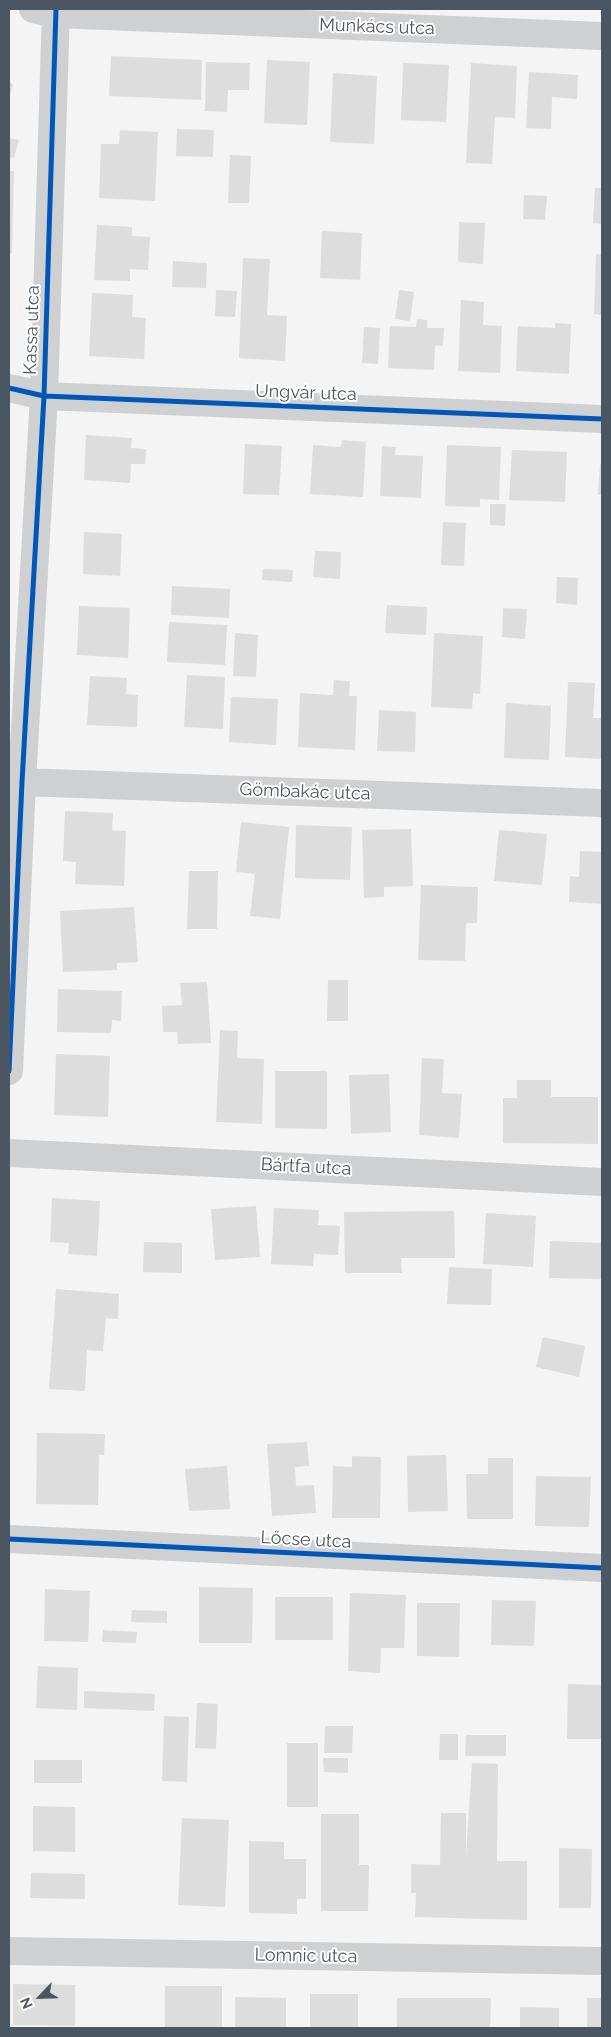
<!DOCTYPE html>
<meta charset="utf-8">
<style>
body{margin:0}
#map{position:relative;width:611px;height:2037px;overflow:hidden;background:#f4f4f4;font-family:Raleway,sans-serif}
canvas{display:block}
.frame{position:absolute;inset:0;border:10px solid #4a5661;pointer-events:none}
.north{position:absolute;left:15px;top:1972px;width:50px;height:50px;-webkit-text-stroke:4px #fff;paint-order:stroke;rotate:246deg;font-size:14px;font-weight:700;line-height:20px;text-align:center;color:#4a5661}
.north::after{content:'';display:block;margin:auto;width:18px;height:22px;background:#4a5661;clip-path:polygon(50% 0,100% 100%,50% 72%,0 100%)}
</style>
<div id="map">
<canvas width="611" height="2037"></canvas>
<div class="frame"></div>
<div class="north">N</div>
</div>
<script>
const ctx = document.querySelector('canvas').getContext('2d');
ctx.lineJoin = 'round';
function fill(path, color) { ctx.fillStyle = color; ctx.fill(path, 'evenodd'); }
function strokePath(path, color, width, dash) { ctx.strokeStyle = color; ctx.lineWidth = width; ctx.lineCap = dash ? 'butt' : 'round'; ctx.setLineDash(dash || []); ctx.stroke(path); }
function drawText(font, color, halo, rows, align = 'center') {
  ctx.font = font + ' Raleway,sans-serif'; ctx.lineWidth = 4; ctx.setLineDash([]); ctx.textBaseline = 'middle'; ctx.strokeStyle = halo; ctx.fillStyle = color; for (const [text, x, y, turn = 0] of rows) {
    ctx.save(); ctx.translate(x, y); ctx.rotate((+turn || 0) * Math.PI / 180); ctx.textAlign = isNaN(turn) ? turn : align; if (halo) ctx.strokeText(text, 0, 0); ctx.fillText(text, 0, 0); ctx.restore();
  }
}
const building = new Path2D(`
 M111 56 202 60 201 100 109 96Z
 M267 60 310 62 307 125 264 123Z
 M206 62 250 63 249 90H228L227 112 205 111Z
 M403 63 449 65 446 122 401 120Z
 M471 63 517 66 515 118 495 117 492 164 466 163Z
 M529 72 578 75 577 99 552 97 551 129 526 128Z
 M333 73 377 76 374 144 330 142Z
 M9 81 13 85 9 98Z
 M177 129 214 130 213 157 176 156Z
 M120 130 158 132 155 201 99 198 101 144H119Z
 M9 138 19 140 14 158 9 157Z
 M230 155 251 156 249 203H228Z
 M9 171H14L12 253H9Z
 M595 188H602V224L593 223Z
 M524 195 547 196 545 220 523 219Z
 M459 222 485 223 483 264 458 262Z
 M97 225 132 227V236L150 237 148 270 130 269V281L94 280Z
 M322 231 362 233 360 280 320 278Z
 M596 254 602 255V315L594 314Z
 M243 258 270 259 267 315 287 316 285 361 239 358Z
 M173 261 207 263 206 288 172 287Z
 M216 290 237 291 235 317 215 316Z
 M399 290 414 292 410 321 395 319Z
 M92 293 133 295 132 317 146 318 144 359 89 356Z
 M461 300 484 302 483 325 502 326 500 373 458 371Z
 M417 319 427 320V328H444L443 346 435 345 434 370 388 368 390 326 416 327Z
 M555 323 571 324 569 374 516 371 518 326 555 328Z
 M364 327 380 328 378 364 362 363Z
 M86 435 132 438 131 448 146 449 145 464H131L130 483 84 480Z
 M342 440 366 442 363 497 310 494 313 445 341 447Z
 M245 444 282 446 279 495 243 494Z
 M447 445 501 447 499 500 480 499V507L445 506Z
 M382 446 396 447 395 455 423 456 421 498 380 496Z
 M512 450 567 452 565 502 509 500Z
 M600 464H602V495H598Z
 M490 504H506L505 526 490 525Z
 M443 522 466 523 464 566 441 565Z
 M84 532 122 534 120 576 83 574Z
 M315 551 341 552 340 579 313 577Z
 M263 569 293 570 292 582 262 580Z
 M557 577 578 578 577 605 556 603Z
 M172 586 230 589 229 618 171 615Z
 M387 605 427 607 426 635 385 633Z
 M79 606 130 608 128 658 77 655Z
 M503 608 527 609 525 639 502 637Z
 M169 622 227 625 225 665 167 662Z
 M235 633 258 635 256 677 233 676Z
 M434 633 483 636 480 694 473 693 472 709 431 707Z
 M187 675 225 677 223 729 184 727Z
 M90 676 127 678 126 694 138 695 137 727 87 725Z
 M334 680 350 681 349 696H357L355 750 298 747 300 693 333 695Z
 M568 682 595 683 593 718H602V759L565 757Z
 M231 697 278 699 276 745 229 742Z
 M506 703 551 706 549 760 504 758Z
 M379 710 416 712 415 752 377 751Z
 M65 811 113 813 112 830 126 831 124 886 75 884 76 862 63 861Z
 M241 822 289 827 280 919 250 916 255 874 236 872Z
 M296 825 352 827 350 880 295 878Z
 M411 829 413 886 384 887V897L364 898 362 830Z
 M499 830 547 834 542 885 494 881Z
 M580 851 602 852V904L569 902 570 876 579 877Z
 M189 871H218L217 929H187Z
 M421 885 478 887 477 923H466L465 961 418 960Z
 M134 907 138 962 117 963V970L63 972 60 911Z
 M328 980H348V1021H327Z
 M207 982 211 1043 178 1044 177 1032H163L162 1006 182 1005 180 983Z
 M58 989 122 991 121 1021 112 1020 111 1033 57 1032Z
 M220 1030 238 1031 237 1058 264 1059 262 1124 216 1122Z
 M56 1054 110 1056 108 1117 54 1115Z
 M422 1058 444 1059 442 1093 462 1094 459 1138 419 1135Z
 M275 1071H327V1129L275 1128Z
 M389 1074 391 1132 351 1134 349 1075Z
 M517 1080H551V1097H598V1144L503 1143V1098H517Z
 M52 1198 100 1201 97 1256 68 1254 69 1243 50 1242Z
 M256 1206 260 1257 215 1260 211 1209Z
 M274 1208 319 1210 318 1225 340 1226 338 1255 314 1254 313 1266 271 1264Z
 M454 1211 455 1258H401L402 1273H345L344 1212Z
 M486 1213 536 1216 533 1267 483 1264Z
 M550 1241 602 1243V1279L549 1278Z
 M144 1242 182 1243V1273L143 1272Z
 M449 1267 492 1269 491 1305 447 1304Z
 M56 1289 119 1294 118 1319 106 1318 103 1351 87 1350 85 1391 49 1389Z
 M543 1337 585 1346 579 1377 536 1367Z
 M37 1433 105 1434 104 1455H99L98 1505 36 1504Z
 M307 1442 309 1466 295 1467 296 1486 314 1485 316 1513 272 1516 267 1444Z
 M446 1455 448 1511 408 1512 407 1456Z
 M352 1456 381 1457 380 1518H332L333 1466 352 1467Z
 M488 1458H513V1519H467L466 1474H488Z
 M227 1466 230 1509 189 1511 185 1469Z
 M536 1476 591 1477 589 1527 535 1526Z
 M199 1587 253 1588 252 1643H199Z
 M45 1589 90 1591 88 1642 44 1641Z
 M350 1593 406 1595 404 1648H381L380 1673 348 1671Z
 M275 1597H333V1640H275Z
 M492 1600 536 1601 534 1646 491 1645Z
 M417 1603H460L459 1657 417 1656Z
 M132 1610 167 1611V1623L131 1622Z
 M103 1630 137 1632 136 1643 102 1642Z
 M38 1666 78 1668 77 1710 36 1708Z
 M568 1684 602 1685V1739H567Z
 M84 1691 155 1694 154 1711 84 1708Z
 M197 1703 218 1704 216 1749 195 1748Z
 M164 1716 189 1717 187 1782 162 1781Z
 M325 1726H353L352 1753H324Z
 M440 1734H458V1760H439Z
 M466 1735H506V1756H465Z
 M287 1743H318V1807H287Z
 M323 1758H348V1773L324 1772Z
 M34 1760H82V1783H34Z
 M472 1763 498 1764 497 1861H527V1920L415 1917 416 1893H411V1864L440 1865 441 1813H466V1856Z
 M33 1806 75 1807V1852L33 1851Z
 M321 1814H359V1865H369L368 1911H321Z
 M182 1818 229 1820 225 1907 178 1905Z
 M249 1841 284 1842V1859H306V1899H297V1914L249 1913Z
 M559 1848 592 1849 591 1908H559Z
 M31 1873 85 1874V1899L30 1898Z
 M13 1984 75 1985V2026L13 2025Z
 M165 1986H222V2028H165Z
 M310 1994H358V2028H310Z
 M235 1997 286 1998V2028H235Z
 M397 1998H491L490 2028H397Z
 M587 1998H602V2028H587Z
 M520 2007 559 2008V2028H520Z`);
const minor = new Path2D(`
 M33 9 56 14 602 36
 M9 388 44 396 602 419
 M9 780 22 782 602 803
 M9 1071 22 782 44 396 56 9
 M9 1153 602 1182
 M9 1539 602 1568
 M9 1951 602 1961`);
const cycleway = new Path2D(`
 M9 388 44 396 602 419
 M9 1071 22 782 44 396 56 9
 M9 1539 602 1568`);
const streetNames = [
 ["Munkács utca",377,27,2],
 ["Kassa utca",32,330,-88],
 ["Ungvár utca",306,393,2],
 ["Gömbakác utca",305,792,2],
 ["Bártfa utca",306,1167,3],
 ["Lőcse utca",306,1540,3],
 ["Lomnic utca",306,1956,1]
];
fill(building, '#ddddde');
strokePath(minor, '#ced0d2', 28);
strokePath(cycleway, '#0057b8', 5);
drawText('18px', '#4a5661', '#fff', streetNames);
</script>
